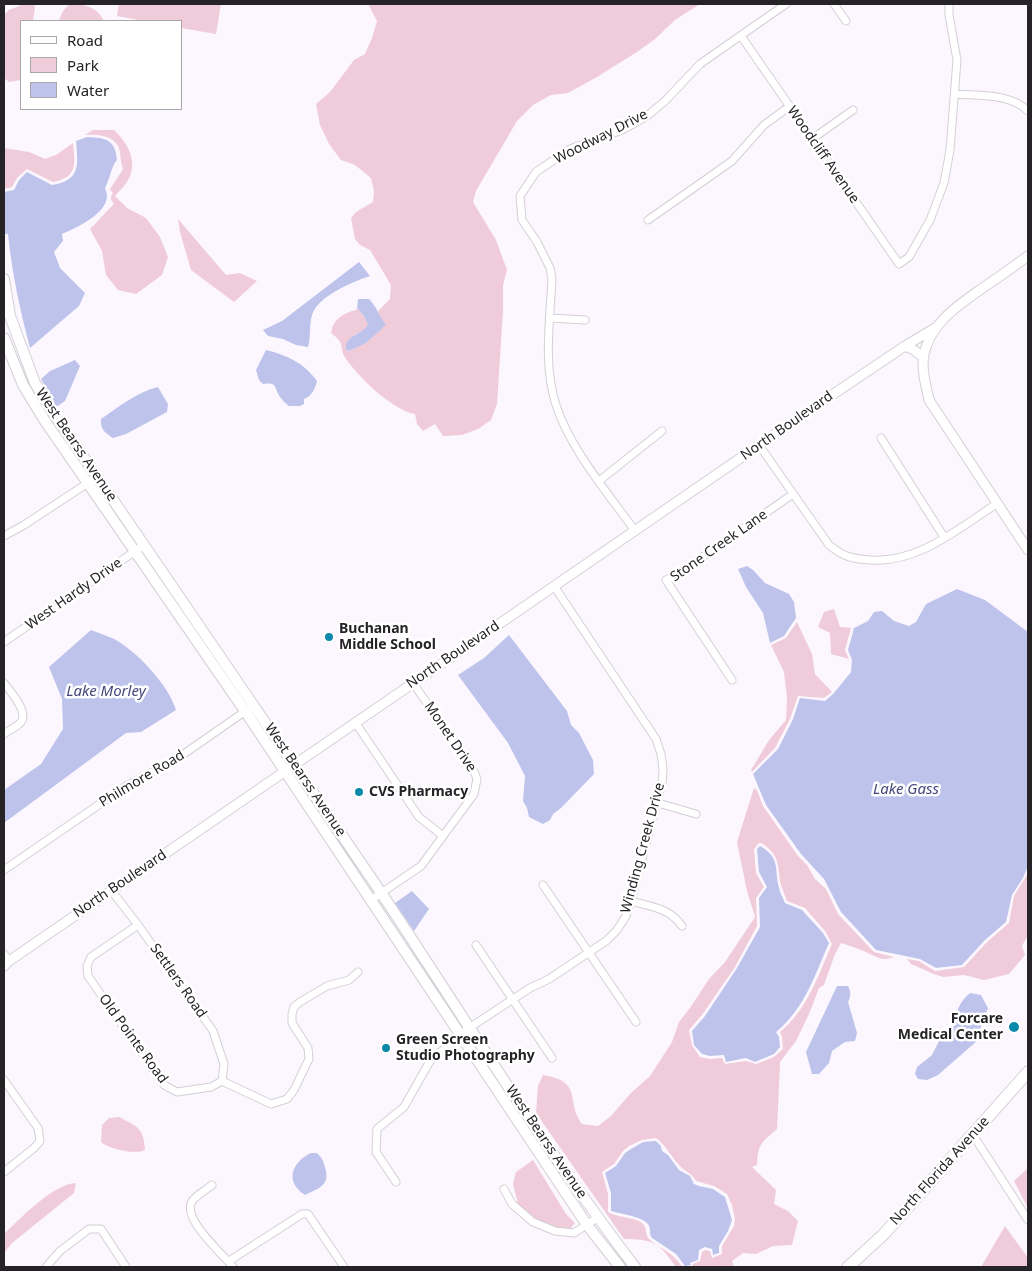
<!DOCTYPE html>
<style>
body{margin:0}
#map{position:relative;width:1032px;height:1271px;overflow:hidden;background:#fcf7fe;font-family:"Noto Sans",sans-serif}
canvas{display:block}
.frame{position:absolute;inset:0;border:5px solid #252326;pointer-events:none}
.legend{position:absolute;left:20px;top:20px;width:162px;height:90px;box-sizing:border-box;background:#fff;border:1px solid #a8a7a8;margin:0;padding:6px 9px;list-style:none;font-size:15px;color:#252326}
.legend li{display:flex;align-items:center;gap:10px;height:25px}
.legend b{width:25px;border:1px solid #a8a7a8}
</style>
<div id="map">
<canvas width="1032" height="1271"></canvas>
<div class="frame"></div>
<ul class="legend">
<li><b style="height:6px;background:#fff"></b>Road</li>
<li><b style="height:14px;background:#f0cbd9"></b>Park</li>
<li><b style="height:14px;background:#bec3ec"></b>Water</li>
</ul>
</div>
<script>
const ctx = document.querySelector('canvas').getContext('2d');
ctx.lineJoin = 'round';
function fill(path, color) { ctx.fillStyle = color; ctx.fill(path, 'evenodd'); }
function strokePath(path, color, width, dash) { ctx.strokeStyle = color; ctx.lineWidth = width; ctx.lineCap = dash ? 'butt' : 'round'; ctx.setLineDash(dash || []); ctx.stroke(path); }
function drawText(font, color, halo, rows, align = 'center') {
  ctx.font = font + ' "Noto Sans",sans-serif'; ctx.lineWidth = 5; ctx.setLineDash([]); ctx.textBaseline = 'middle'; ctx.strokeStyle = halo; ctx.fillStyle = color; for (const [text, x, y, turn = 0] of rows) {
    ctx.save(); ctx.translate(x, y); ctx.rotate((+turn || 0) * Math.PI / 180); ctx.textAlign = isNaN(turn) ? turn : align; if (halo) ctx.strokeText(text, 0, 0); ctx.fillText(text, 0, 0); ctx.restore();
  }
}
const green = new Path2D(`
 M24 4H33L35 7 33 21H21V80L9 82 4 78V15L9 10Z
 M70 4C85 4 97 7 104 21H59C61 13 64 9 70 4Z
 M119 4H221L216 34 181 28V21H144L117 16Z
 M368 4H700L675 20 655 39 637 52 597 77 568 93 551 95 533 105 517 121 476 191 473 202 496 240 507 270 503 285V311L497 404 491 420 478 429 462 435 443 436 435 424 423 431 417 424 415 414C392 410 356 375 344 356 342 352 342 348 341 344 340 340 335 336 331 333 333 319 343 313 356 310L357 308 364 316 369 325 366 329 354 335 346 350 349 351C367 342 386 334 378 311L390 299 391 285 370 250 360 245 355 239 351 218 356 212 373 202 374 191 371 178 355 165 341 160 329 144 320 125 316 104 330 92 354 60 365 54 372 38 377 21Z
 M93 130H114C127 142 139 162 128 180 125 186 119 191 115 196L127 208 146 218 160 237 168 257 162 275 136 294 118 290 106 275 102 251 90 229C99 221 105 212 114 204L111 200V196L113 194 110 189 123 169C120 162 121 151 118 146 112 135 96 134 85 135Z
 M73 143C75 164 78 177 53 182L27 169 17 178 12 187 4 189V148L29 152 45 159 56 155Z
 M178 219 226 275 240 273 257 281 234 302 191 270 180 232Z
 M834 609 840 627 851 628 845 650 849 659 831 654 830 633 818 627 824 612Z
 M797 622 812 654 815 674 832 692 824 698 798 696 790 719 775 748 752 772 751 770 769 740 786 720 787 698 784 672 771 645 786 638Z
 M754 788 757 790 763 806 798 856 807 865 815 879 826 889 838 914 874 952 894 957C881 962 875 956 864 951 856 948 848 945 841 943L835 954 824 985 819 988 809 1014 796 1041 780 1062 777 1129C761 1143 758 1144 757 1165L752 1167 776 1190 774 1204 788 1211 798 1221 792 1245 773 1246 756 1254 743 1253 732 1261 734 1267H692L693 1264 700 1261 702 1252 705 1250 710 1251 712 1258 722 1254V1246L734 1226 735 1219 732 1205 727 1194 714 1186 696 1181C692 1174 688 1173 682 1168 673 1160 666 1145 656 1138L642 1140 629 1146 623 1151 614 1164 602 1172 608 1194V1212C618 1218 635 1217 642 1223 648 1228 644 1235 650 1240 661 1249 675 1254 682 1267H676C659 1243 654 1239 624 1239L536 1113 538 1086 543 1075C584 1082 565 1100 582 1124L598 1126 611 1116 631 1093 650 1076 672 1042 679 1022 690 1008 709 979 725 962 755 917 747 891 737 842ZM759 843H761C781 855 777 866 781 885 783 891 785 896 787 901L805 908 825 931 832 944C818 976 807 1010 780 1032L782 1037 783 1049 774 1057 756 1064 746 1061 725 1064 722 1058 710 1059 700 1057 692 1045 689 1030 702 1015 735 967 757 926 756 898 764 887 756 873 754 849Z
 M1028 873V935L1022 946 1025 955 1009 974 984 980 964 975 943 977 934 974 911 964 907 959 919 961 935 971 964 967 987 942 1009 923 1014 896Z
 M119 1117C136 1126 144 1127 145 1150 135 1155 109 1149 101 1142L102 1125 109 1118Z
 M533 1160 566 1214 575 1223 570 1229 560 1228 537 1220 518 1204 513 1184 516 1172Z
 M1028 1168V1208L1014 1181Z
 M76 1183 74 1193 12 1243 4 1253V1234C21 1218 53 1184 76 1183Z
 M1005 1226 1028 1258V1267H981Z`);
const water = new Path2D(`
 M87 137C106 138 115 139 117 160 111 167 110 179 105 188 116 210 78 227 62 234L63 241 54 252 60 268 85 293 79 306 30 348C20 310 12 273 8 234H4V192L14 190 19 180 27 172 52 185C81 180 78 165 76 141Z
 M359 262 370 276C352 282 318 296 312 315 309 326 311 337 308 347L296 345 283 339 268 336 263 330 282 321Z
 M358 299H369C377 307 379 316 386 325L366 343 349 351 346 350C344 335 362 335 368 325L364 316 357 308Z
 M266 350C287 355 304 363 317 381 315 389 312 396 304 399V404L300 406H289C286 404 283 401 280 397 274 388 278 382 263 384L259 380 256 370Z
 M75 360 80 366 65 401 56 407 41 379 50 371Z
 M158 387 168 404 167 412 126 434 113 438C105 433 100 429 101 419 118 407 137 392 158 387Z
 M747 566 753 570 765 583 789 594 794 602 796 618 784 636 770 643 763 613 746 587 738 569Z
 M957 589 985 600 1028 632V866L1023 878 1012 895 1006 922 985 940 962 965 936 968 920 959 876 950 841 912 824 879 801 854 766 805 753 774 778 749 793 719 800 698 825 701 834 693 851 672 852 660 848 650 854 628 868 621 874 612 882 611 894 621 909 626 916 622 926 604Z
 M91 630C98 633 105 635 112 638 135 649 169 685 176 710L141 732 126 733 4 823V790L41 764 63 729 62 699 49 667Z
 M509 635 567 711 571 725 579 733 593 760 594 774 561 808 553 814 550 820 543 824 529 817 527 808 523 801 525 776 508 743 458 675 484 658Z
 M760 846C781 858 774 869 779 888 780 893 783 898 785 903L802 910 823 933 829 943C814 977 805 1008 776 1032L779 1037 780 1047 774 1054 755 1062 746 1058 726 1062 724 1055 710 1056 702 1054 694 1045 692 1031 705 1016 737 968 760 927 759 898 767 887 759 872 757 849Z
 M412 891 429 909 414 931 395 903Z
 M837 986H848C851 991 851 996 848 1002L857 1033 855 1041 845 1042 832 1051 829 1063 819 1074H812L806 1052Z
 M970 993 981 995 988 1008 981 1026 977 1041 938 1075 927 1080 918 1079 915 1074 917 1067 932 1055 940 1039 955 1025C954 1013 961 1000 970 993Z
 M656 1141 661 1146 662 1151 668 1155 679 1170 690 1176 694 1184 699 1186 713 1189 725 1197 732 1220 728 1231 719 1246V1253L713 1255 712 1249 705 1247 699 1250 698 1260 690 1263 691 1265 685 1266 676 1254 652 1238C649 1234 651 1231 649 1226 646 1217 621 1214 611 1211V1193L605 1173 616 1166 625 1153 631 1149 643 1142Z
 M311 1153H317C323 1159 324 1163 326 1171 329 1187 316 1189 305 1195 284 1182 292 1162 311 1153Z`);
const minor = new Path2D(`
 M834 4 846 21
 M741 36 899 264 909 257 930 220 944 183 950 150 957 60 949 15V4
 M955 94C978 96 1011 93 1028 111
 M812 139 853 110
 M648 220 732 161 764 125 790 106
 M550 318 585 320
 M881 438 944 537
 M759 445 829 545C844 557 852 559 871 560 919 563 959 528 998 503
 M599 481 662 431
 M635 531C608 493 570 449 556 405 543 365 550 320 552 279L550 268 537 242 522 220 520 196 536 172 570 149 622 130 647 116 665 101 700 64 786 4
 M4 536 24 525 97 477
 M4 642 144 545
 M732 680 666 580 678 574 793 494
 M4 683C10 691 29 712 21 722 17 727 9 730 4 734
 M355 722 419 817 443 836
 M658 803 696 814
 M4 870 126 786 178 758 247 710
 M543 885 636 1022
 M111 890 138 925 213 1031 224 1064 222 1081
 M371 900 421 866 474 794 477 779 474 771 413 683
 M631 901C652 907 669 908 682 926
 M138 925 91 957 87 966 88 976 164 1085 177 1092 211 1087 222 1081 271 1104 287 1099 294 1090 309 1059 308 1048 292 1023V1014L294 1007 300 1002 327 986 349 980 358 972
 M476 945 552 1058
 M4 954 9 961
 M4 1080 38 1128 40 1141 34 1148 4 1172
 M973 1135 1028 1220
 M396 1182 376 1152 377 1129 404 1107 430 1061 469 1028 530 988 549 979 606 941 617 930 626 916 631 901 662 783 663 769 661 754 656 739 554 586
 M212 1185C206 1190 198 1194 193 1200 179 1217 223 1254 233 1267
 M504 1189 512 1204 533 1222 555 1231 574 1233 597 1218
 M229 1261 302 1214H308L344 1267
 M46 1267 60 1251 89 1229H101L126 1267`);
const tertiary = new Path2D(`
 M1028 256C1013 267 999 277 984 287 959 305 931 322 924 354 921 370 926 385 929 400L1028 550
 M905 346 914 350 924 358
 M4 966 9 961 835 393 905 346 935 328`);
const secondary = new Path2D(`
 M4 279 10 316 35 383 50 408C160 569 271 729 380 891 464 1017 543 1147 635 1267
 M4 338 23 385 45 421 245 711 587 1225 620 1267`);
const primary = new Path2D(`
 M848 1267 884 1234 1028 1072`);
const markers = [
 [329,637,5,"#0a89ab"],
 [359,792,5,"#0a89ab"],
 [1014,1027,6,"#0a89ab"],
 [386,1048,5,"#0a89ab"]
];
const streetNames = [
 ["Woodway Drive",601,137,-27],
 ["Woodcliff Avenue",823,155,55],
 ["North Boulevard",787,426,-35],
 ["West Bearss Avenue",76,445,56],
 ["Stone Creek Lane",719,546,-35],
 ["West Hardy Drive",74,594,-35],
 ["North Boulevard",453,655,-34],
 ["Monet Drive",450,737,56],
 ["Philmore Road",142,779,-31],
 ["West Bearss Avenue",305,780,56],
 ["Winding Creek Drive",643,848,-75],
 ["North Boulevard",120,884,-34],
 ["Settlers Road",178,981,55],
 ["Old Pointe Road",133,1039,54],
 ["West Bearss Avenue",546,1142,56],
 ["North Florida Avenue",940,1171,-48]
];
const poiNames = [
 ["Buchanan",339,629],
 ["Middle School",339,645],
 ["CVS Pharmacy",369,792],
 ["Forcare",1003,1019,"right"],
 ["Medical Center",1003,1035,"right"],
 ["Green Screen",396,1040],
 ["Studio Photography",396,1056]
];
const waterNames = [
 ["Lake Morley",106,692],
 ["Lake Gass",906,790]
];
fill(green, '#f0cbd9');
fill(water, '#bec3ec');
strokePath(minor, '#d4cfd6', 9);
strokePath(tertiary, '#d4cfd6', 11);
strokePath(secondary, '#d4cfd6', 12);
strokePath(primary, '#d4cfd6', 13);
strokePath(minor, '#fff', 7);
strokePath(tertiary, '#fff', 9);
strokePath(secondary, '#fff', 10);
strokePath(primary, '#fff', 11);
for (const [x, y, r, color] of markers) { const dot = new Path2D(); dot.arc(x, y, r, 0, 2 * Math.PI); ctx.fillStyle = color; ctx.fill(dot); strokePath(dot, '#fff', 2); }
drawText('14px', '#252326', '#fff', streetNames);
drawText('bold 14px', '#252326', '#fff', poiNames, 'left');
drawText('italic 15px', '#44477c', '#fff', waterNames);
</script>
